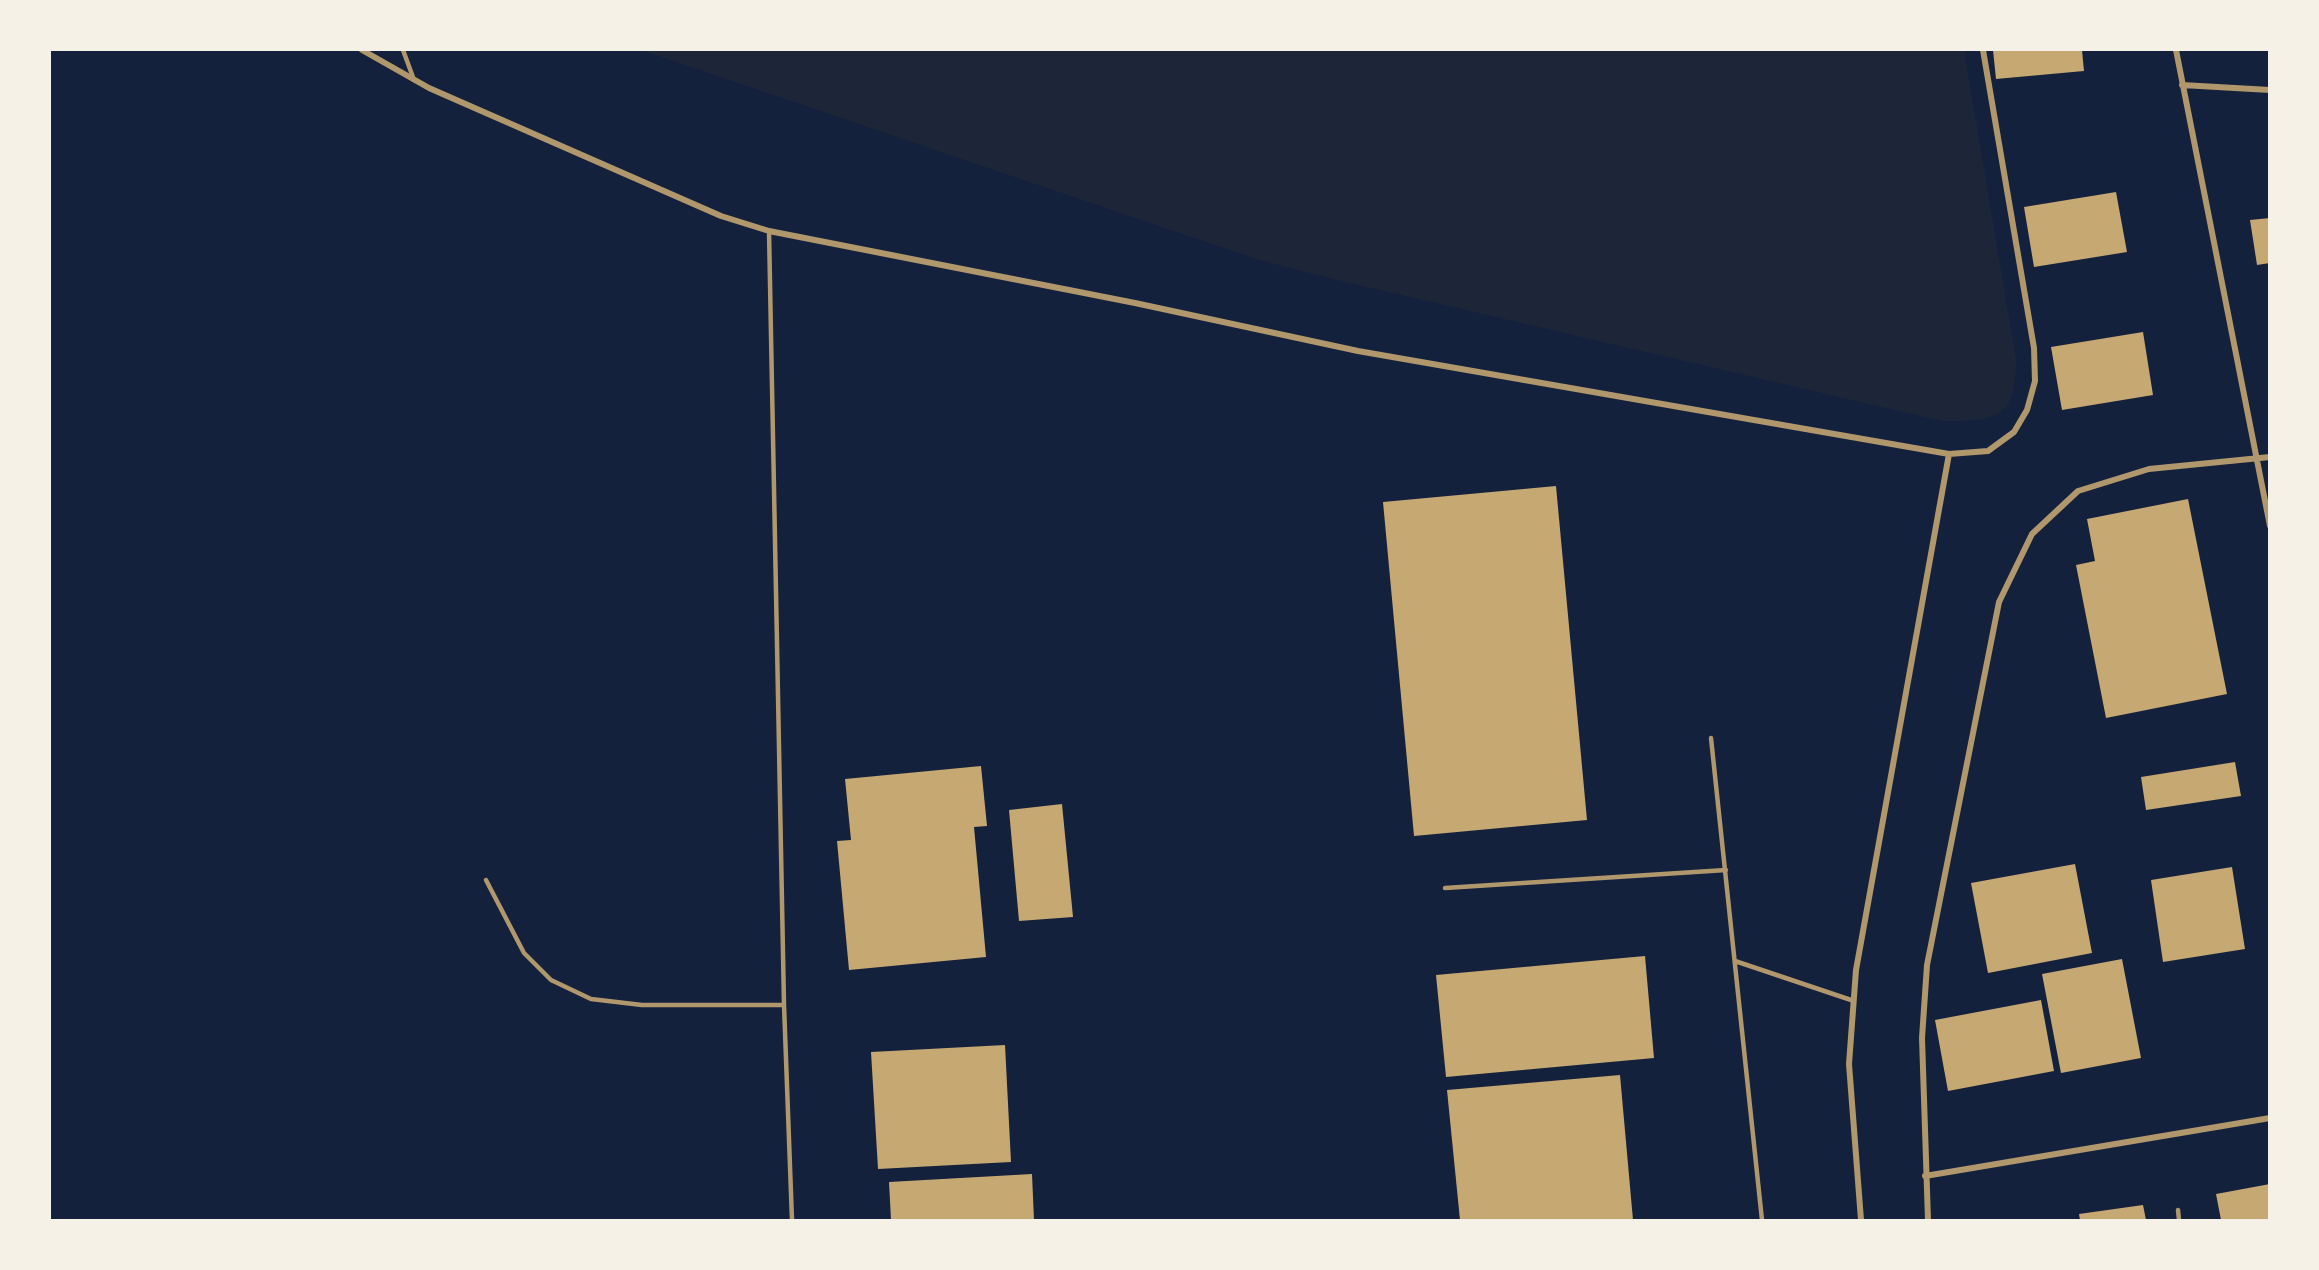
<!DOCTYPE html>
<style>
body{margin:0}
#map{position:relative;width:2319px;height:1270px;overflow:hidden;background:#14213d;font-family:"Roboto Serif",serif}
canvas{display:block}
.frame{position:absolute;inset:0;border:51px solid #f6f1e7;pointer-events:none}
</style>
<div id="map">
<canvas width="2319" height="1270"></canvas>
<div class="frame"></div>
</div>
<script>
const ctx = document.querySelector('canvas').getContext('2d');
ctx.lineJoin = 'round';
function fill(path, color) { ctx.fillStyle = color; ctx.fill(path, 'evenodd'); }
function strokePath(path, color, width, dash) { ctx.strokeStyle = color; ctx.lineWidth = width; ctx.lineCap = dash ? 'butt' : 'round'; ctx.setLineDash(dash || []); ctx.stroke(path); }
const green = new Path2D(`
 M641 50H1964L2016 359C2016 420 1996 421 1942 421L1333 279 1256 259Z`);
const building = new Path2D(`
 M1993 50H2082L2084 71 1996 79Z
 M2116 192 2127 252 2034 267 2024 207Z
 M2270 218V263L2257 265 2250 220Z
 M2143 332 2153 395 2062 410 2051 347Z
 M1556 486 1587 820 1414 836 1383 502Z
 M2188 499 2227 694 2106 718 2076 565 2095 561 2087 519Z
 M2235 762 2241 796 2146 810 2141 777Z
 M981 766 987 826 974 827 986 957 849 970 837 841 851 840 845 779Z
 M1062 804 1073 917 1019 921 1009 810Z
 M2075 864 2092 953 1988 973 1971 883Z
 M2232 867 2245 949 2163 962 2151 880Z
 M1645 956 1654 1058 1446 1077 1436 975Z
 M2122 959 2141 1058 2061 1073 2042 974Z
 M2041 1000 2054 1071 1948 1091 1935 1020Z
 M1005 1045 1011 1162 878 1169 871 1052Z
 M1620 1075 1633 1220H1460L1447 1090Z
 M1032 1174 1034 1220H891L889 1182Z
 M2270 1184V1220H2221L2216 1194Z
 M2143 1205 2146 1220H2080L2079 1214Z`);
const service = new Path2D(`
 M403 50 414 80
 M769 231 784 1005 792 1220
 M1711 738 1762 1220
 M486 880 524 953 551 980 591 999 642 1005H784
 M1445 888 1726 870
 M1735 961 1854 1001
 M2178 1210 2179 1220`);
const minor = new Path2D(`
 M362 50 429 88 721 216 769 231 1135 303 1358 351 1949 454 1988 451 2014 432 2027 410 2035 381 2034 348 1983 50
 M2176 50 2270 526
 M2182 85 2270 90
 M1925 1176 2270 1118
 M1861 1220 1849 1064 1856 970 1949 454
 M1928 1220 1922 1038 1927 965 1999 602 2032 534 2078 491 2149 469 2270 457`);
fill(green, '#1d2539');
fill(building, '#c6a872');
strokePath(service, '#b1986c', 4.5);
strokePath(minor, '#b1986c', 6);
</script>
